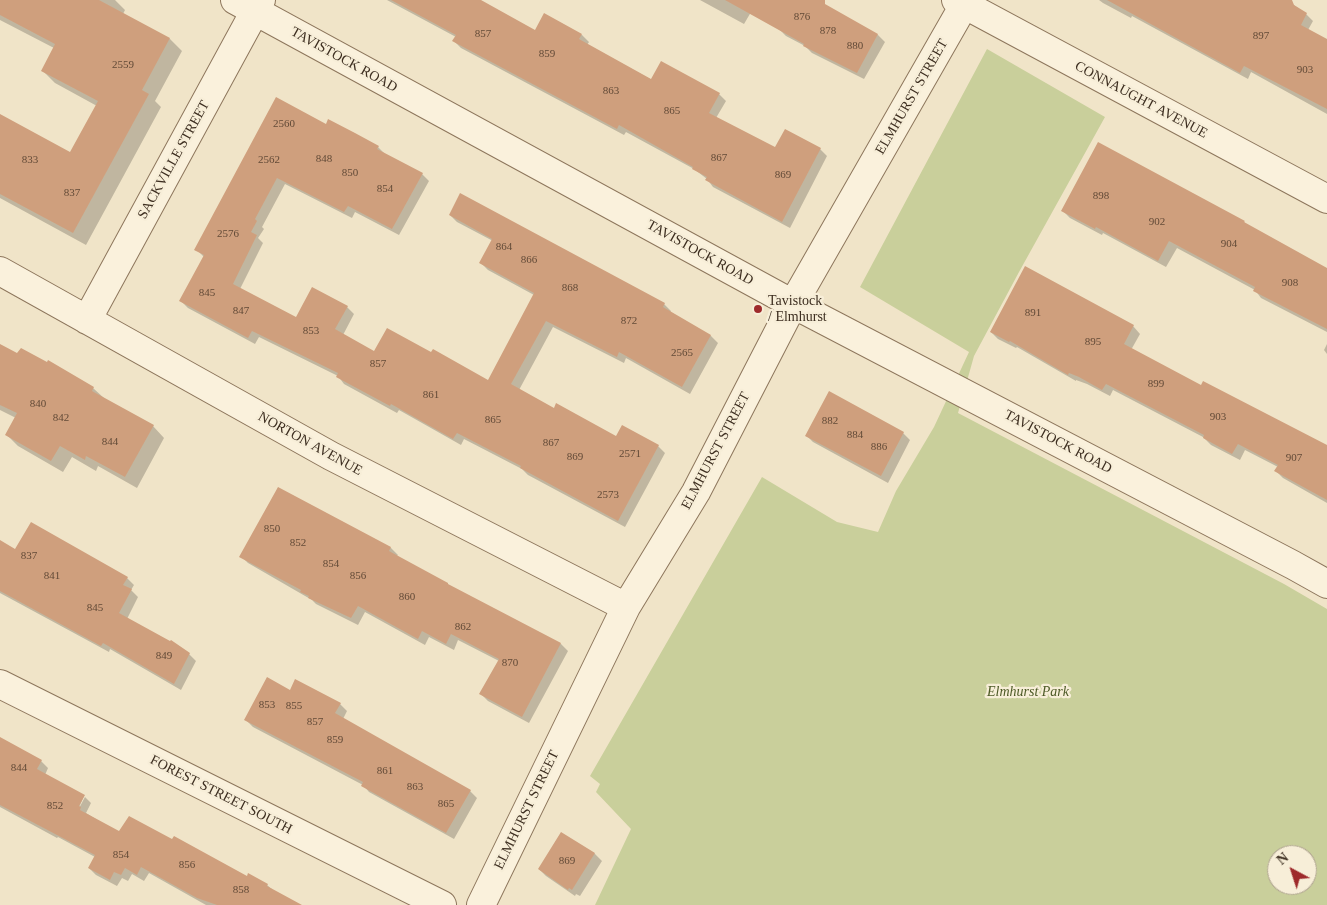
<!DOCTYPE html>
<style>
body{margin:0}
#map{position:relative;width:1327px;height:905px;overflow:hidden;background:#f0e4c8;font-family:Georgia,serif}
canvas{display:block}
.north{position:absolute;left:1267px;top:845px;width:50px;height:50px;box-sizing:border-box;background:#f7eed8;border:1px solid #ada18e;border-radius:50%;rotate:320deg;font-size:14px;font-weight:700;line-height:20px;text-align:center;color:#3d2e20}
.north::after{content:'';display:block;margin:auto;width:18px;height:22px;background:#9e2a2b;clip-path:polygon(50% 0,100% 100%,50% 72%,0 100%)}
</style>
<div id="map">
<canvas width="1327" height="905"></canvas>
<div class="north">N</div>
</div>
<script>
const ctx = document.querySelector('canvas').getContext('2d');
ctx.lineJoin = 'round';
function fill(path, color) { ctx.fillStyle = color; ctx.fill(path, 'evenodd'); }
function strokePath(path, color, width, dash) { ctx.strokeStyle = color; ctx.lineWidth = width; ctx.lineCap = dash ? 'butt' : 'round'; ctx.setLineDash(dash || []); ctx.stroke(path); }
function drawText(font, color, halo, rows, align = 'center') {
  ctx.font = font + ' Georgia,serif'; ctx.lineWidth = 4.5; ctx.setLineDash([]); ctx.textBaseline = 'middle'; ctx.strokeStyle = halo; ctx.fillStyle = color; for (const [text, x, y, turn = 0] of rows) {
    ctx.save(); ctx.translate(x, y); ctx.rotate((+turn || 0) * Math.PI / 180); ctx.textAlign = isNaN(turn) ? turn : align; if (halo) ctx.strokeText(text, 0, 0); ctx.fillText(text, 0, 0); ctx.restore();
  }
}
const green = new Path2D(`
 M987 49 1105 117 1019 272 974 356 958 413 1284 584 1327 609V905H595L631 829 596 792 600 784 590 776 762 477 837 522 878 532 896 491 934 427 969 352 860 287ZM1277 855H1307V885H1277Z`);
const shadow = new Path2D(`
 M0 0H115L125 10 123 14 170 39 182 51 155 101 161 107 86 245 0 198V115L71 154 97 106 55 83 43 71 54 48 0 20Z
 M387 0H478L535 31 582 35 589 42 587 45 652 80 719 94 726 101 716 118 775 149 785 131 820 149 827 156 790 228 713 187 707 179 694 169 626 132 624 135 461 48 454 41 456 37Z
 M700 0H753L754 7 744 24Z
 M795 0H815L878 35 885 42 864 79 812 53 805 46 786 36 779 29Z
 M1099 0H1287L1306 14 1313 21 1308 30 1327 40V114L1251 72 1248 79 1132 16 1131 18 1103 3Z
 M326 125 378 147 385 154 422 174 429 181 399 235 355 212 352 218 285 184 262 227 264 229 258 238 263 243 240 289 296 319 312 289 347 307 354 314 343 335 374 353 432 354 489 382 534 295 488 270 481 263 493 241 457 222 450 215 664 304 671 311 670 313 711 336 718 343 690 394 626 358 624 363 553 327 519 390 554 410 616 438 658 446 665 453 625 527 528 475 522 469 464 439 461 445 399 410 397 413 344 384 338 376 259 337 255 344 188 308 181 301 204 257 196 249Z
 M1063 211 1244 222 1249 227 1327 269V332L1261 298 1255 290 1177 248 1166 267 1103 233 1102 235 1070 218Z
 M1133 326 1140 334 1131 350 1327 452V503L1283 478 1276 471 1278 467 1245 450 1240 460 1211 445 1203 437 1113 390 1110 396 1087 384 1076 380V381L1017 347 1016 348 998 339 991 332Z
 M1327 344V354L1324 350Z
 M0 346 18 355 47 364 48 362 93 388 105 399 153 426 164 438 137 488 98 466 96 471 72 457 63 472 18 446 6 434 16 418 0 410Z
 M903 433 910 440 888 483 813 442 806 435Z
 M278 488 391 548 398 555 397 556 451 587 561 644 568 651 529 723 488 701 481 694 499 661 458 640 454 650 429 637 425 645 365 612 358 625 316 604 312 600 248 563 241 556Z
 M0 541 16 550 127 578 134 585 131 590 138 597 127 619 189 654 196 661 181 690 110 649 109 652 0 593Z
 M290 691 340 704 347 711 343 719 470 791 477 798 454 839 369 792 363 785 253 727 246 720Z
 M0 738 41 761 48 768 45 775 84 796 77 812 85 797 91 803 86 813 119 833 267 885 274 891 300 905H206L149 873 144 881 132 874 128 881 122 878 117 886 96 875 89 868 95 857 58 837 57 838 0 807Z
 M561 833 595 854 602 861 580 896 576 894 575 896 546 876 539 869Z`);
const building = new Path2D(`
 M0 0H99L170 38 142 90 149 94 73 233 0 194V114L70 152 98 101 41 71 55 44 0 15Z
 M391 0H481L535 30 544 13 582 34 579 39 651 79 661 61 720 93 709 113 775 147 785 129 821 148 782 222 705 180 707 177 692 169 693 167 619 125 617 129 452 41 456 35Z
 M725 0H825V4L878 34 857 73 803 46 804 44Z
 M1107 0H1292L1294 5 1307 13 1301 25 1327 39V109L1244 66 1240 73Z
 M276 97 326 124 328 119 355 133 379 146 377 149 423 173 392 229 348 206 344 212 277 178 255 219 257 221 251 232 257 235 233 284 296 317 312 287 348 306 335 329 374 351 387 328 431 352 433 349 488 380 534 293 479 263 492 239 449 215 460 193 665 303 663 307 711 335 682 387 619 352 617 357 546 321 511 384 554 408 556 403 616 436 622 425 659 445 618 521 520 468 521 466 457 433 453 439 391 404 390 406 336 377 338 373 252 331 248 338 179 301 204 255 194 250Z
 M1098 142 1245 221 1244 222 1327 268V329L1253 291 1255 287 1169 241 1158 261 1096 227 1095 229 1061 211Z
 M1025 266 1134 325 1124 344 1201 385 1203 381 1327 445V500L1274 471 1278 465 1238 444 1232 454 1203 438 1204 435 1106 384 1102 390 1079 377 1069 373 1068 375 1010 341 1009 342 990 332Z
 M0 344 17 353 21 348 47 362 48 360 94 387 92 391 154 425 125 477 86 456 85 460 60 446 51 461 5 435 17 413 0 405Z
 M829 391 904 432 881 476 805 436Z
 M278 487 391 547 389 551 448 583V584L561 643 522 717 479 694 499 659 451 634 446 644 422 631 418 639 358 606 351 618 308 598 309 596 300 592 301 590 239 557Z
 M31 522 128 577 123 585 132 589 119 613 170 641 171 640 190 653 174 684 103 643 101 646 0 591V540L15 549Z
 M267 677 290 690 295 679 341 703 335 713 471 790 446 833 361 786 363 782 244 720Z
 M0 737 42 760 37 769 85 795 79 806 81 807 80 810 119 831 129 816 172 839 174 836 247 876 248 873 268 884 267 886 302 905H217L197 898 141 867 137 875 125 868 121 875 114 872 110 880 88 868 95 855 0 805Z
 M561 832 595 853 572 890 569 888 568 890 538 869Z`);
const street = new Path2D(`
 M235 0 793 304 1293 565 1327 584
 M956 0 1327 199
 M0 271 331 456 626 607
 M87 320 261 0
 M0 684 442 905
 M481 905 626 607 696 492 793 304 964 5`);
const markers = [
 [758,309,5,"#9e2a2b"]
];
const numberNames = [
 ["876",802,17],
 ["878",828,31],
 ["857",483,34],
 ["897",1261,36],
 ["880",855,46],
 ["859",547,54],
 ["2559",123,65],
 ["903",1305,70],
 ["863",611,91],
 ["865",672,111],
 ["2560",284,124],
 ["867",719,158],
 ["848",324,159],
 ["833",30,160],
 ["2562",269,160],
 ["850",350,173],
 ["869",783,175],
 ["854",385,189],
 ["837",72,193],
 ["898",1101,196],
 ["902",1157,222],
 ["2576",228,234],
 ["904",1229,244],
 ["864",504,247],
 ["866",529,260],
 ["908",1290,283],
 ["868",570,288],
 ["845",207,293],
 ["847",241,311],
 ["891",1033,313],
 ["872",629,321],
 ["853",311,331],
 ["895",1093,342],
 ["2565",682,353],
 ["857",378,364],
 ["899",1156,384],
 ["861",431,395],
 ["840",38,404],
 ["903",1218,417],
 ["842",61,418],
 ["865",493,420],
 ["882",830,421],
 ["884",855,435],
 ["844",110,442],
 ["867",551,443],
 ["886",879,447],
 ["2571",630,454],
 ["869",575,457],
 ["907",1294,458],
 ["2573",608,495],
 ["850",272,529],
 ["852",298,543],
 ["837",29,556],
 ["854",331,564],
 ["841",52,576],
 ["856",358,576],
 ["860",407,597],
 ["845",95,608],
 ["862",463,627],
 ["849",164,656],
 ["870",510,663],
 ["853",267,705],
 ["855",294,706],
 ["857",315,722],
 ["859",335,740],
 ["844",19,768],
 ["861",385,771],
 ["863",415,787],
 ["865",446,804],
 ["852",55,806],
 ["854",121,855],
 ["869",567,861],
 ["856",187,865],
 ["858",241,890]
];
const streetNames = [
 ["TAVISTOCK ROAD",344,60,29],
 ["ELMHURST STREET",912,97,-60],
 ["CONNAUGHT AVENUE",1141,100,28],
 ["SACKVILLE STREET",174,160,-61],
 ["TAVISTOCK ROAD",700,253,29],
 ["TAVISTOCK ROAD",1058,442,28],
 ["NORTON AVENUE",310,444,29],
 ["ELMHURST STREET",716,451,-62],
 ["FOREST STREET SOUTH",221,795,27],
 ["ELMHURST STREET",527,810,-64]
];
const poiNames = [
 ["Tavistock",768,301],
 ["/ Elmhurst",768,317]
];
const parkNames = [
 ["Elmhurst Park",1028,692]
];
fill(green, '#c9cf9b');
fill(shadow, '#0003');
fill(building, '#cf9f7d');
strokePath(street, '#8d765c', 30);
strokePath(street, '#faf1dc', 28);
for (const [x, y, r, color] of markers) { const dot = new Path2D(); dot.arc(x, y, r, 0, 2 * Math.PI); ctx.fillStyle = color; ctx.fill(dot); strokePath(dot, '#f7eed8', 2); }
drawText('11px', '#624a37', null, numberNames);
drawText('14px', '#3d2e20', '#f7eed8', streetNames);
drawText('14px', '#3d2e20', '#f7eed8', poiNames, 'left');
drawText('italic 14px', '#4d5a26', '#f7eed8', parkNames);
</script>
